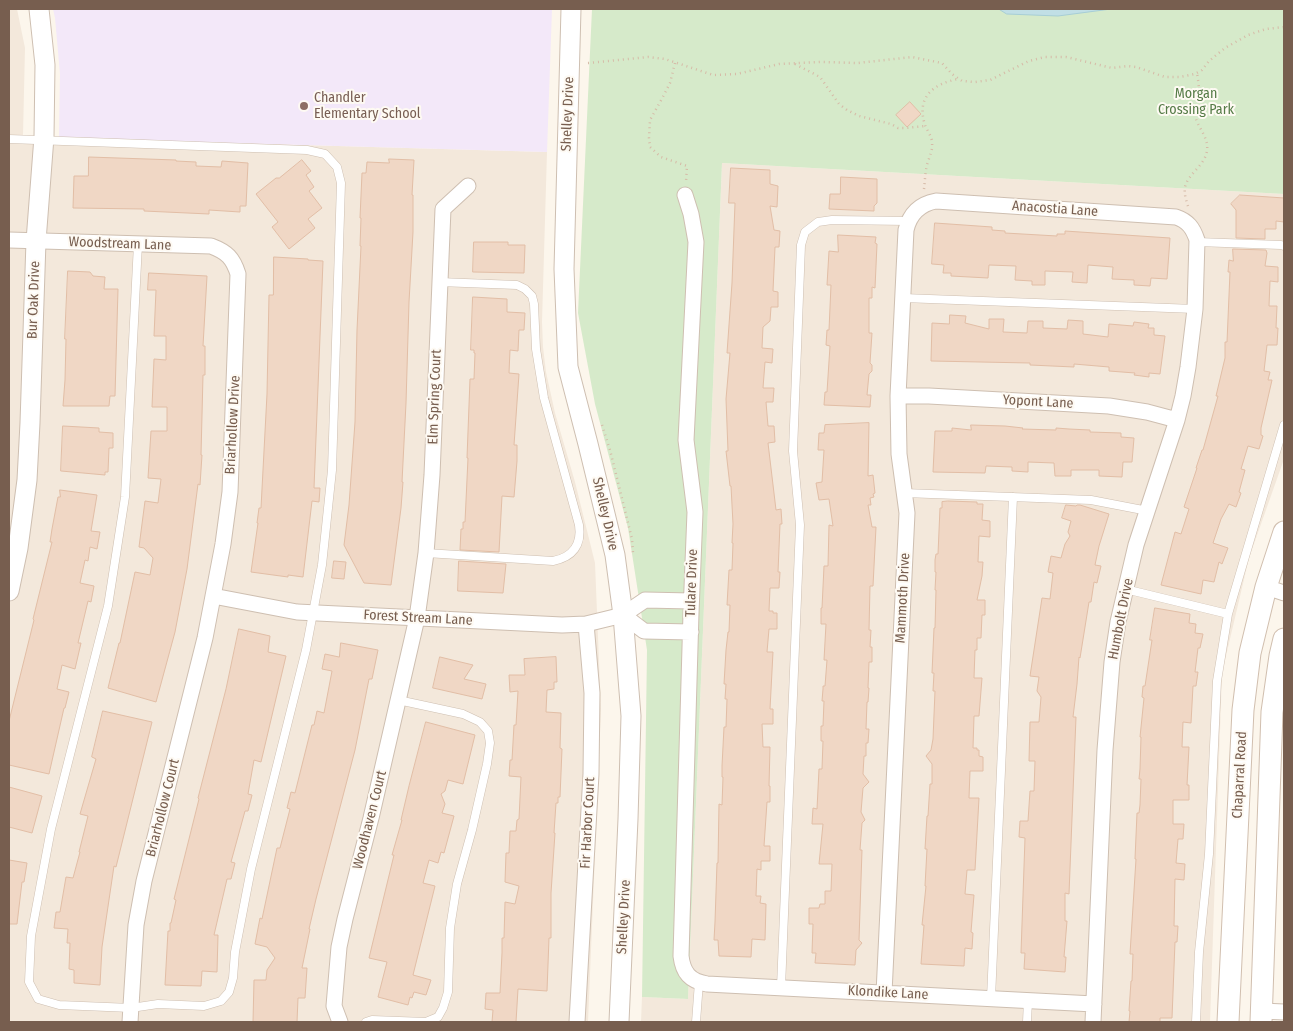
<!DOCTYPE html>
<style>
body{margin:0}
#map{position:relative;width:1293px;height:1031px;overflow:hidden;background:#fcf6ec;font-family:"Fira Sans Condensed",sans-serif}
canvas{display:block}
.frame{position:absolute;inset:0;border:10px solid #775e4f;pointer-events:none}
</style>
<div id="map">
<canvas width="1293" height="1031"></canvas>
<div class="frame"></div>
</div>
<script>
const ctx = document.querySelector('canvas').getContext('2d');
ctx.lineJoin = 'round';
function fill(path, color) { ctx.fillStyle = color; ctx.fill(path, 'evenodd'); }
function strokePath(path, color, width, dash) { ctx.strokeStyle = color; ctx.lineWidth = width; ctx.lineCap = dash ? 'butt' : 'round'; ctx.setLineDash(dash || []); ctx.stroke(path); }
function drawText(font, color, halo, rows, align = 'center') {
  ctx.font = font + ' "Fira Sans Condensed",sans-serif'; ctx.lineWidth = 4; ctx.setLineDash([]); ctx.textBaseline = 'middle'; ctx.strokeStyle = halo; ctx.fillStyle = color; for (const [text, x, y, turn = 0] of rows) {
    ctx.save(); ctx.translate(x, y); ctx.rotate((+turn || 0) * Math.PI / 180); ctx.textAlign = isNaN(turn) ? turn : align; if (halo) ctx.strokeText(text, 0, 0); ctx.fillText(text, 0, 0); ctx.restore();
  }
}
const residential = new Path2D(`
 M9 9H17L25 48 23 135 59 138 547 152 542 322 543 347 546 372 555 413 575 482 595 563 601 710 588 1022H9Z
 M722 163 1284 194V459L1249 558 1222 673 1210 1022H641L642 997 688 999Z`);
const education = new Path2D(`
 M53 9H552L547 152 59 138 60 74 55 18Z`);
const green = new Path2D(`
 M592 9H1284V194L722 163 688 999 642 997 647 650 628 528 595 404 578 313Z`);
const water = new Path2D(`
 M999 9H1111L1058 16 1007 14Z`);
const building = new Path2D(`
 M910 102 921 114 907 127 896 115Z
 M89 157 176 160V161L196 162V166L221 167 222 161 248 163 246 206H240V212L209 210V214L144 211V209L73 208 74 176H88Z
 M389 159 414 160 412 195H413V232L409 302 406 403 402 482H403L401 508 391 585 364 583 344 545 349 505 355 422 357 330 361 246H360L361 218H360L362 173H366L367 162 389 163Z
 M302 160 311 171 306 175 314 187 309 191 322 208 308 219 315 228 289 249 272 227 278 222 256 194 276 178H279Z
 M731 168 770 170V184L778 186 777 207 770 206 774 230 780 231 779 247H775L773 291 778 292V307H771L770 321 763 327 762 348 773 349 772 363 765 362 763 388H774L773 402H766L768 426H774L775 442 768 443 776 510 781 509 782 524H780L778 572H780L779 588H770L769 611H773V613H777V629H769L767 652H773L770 709H773V724H762L763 747H770L769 786H770V802H767L764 846H770V861H761V870L757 869 756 896H761L760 903 766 904 765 940 752 939 751 957 719 956 718 940H714L715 922 717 863H718L719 804 722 805 723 777H722V766L724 727H726L727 699H725L726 684H724L726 650 728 632H729L730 605H727L729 570H732L733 543H732L733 524 731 486H730L726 451H728L726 399 730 353H727L732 283 735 203H729Z
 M841 177 877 179V203L874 206V211L829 209 830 194H840Z
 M1240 195 1284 198V222L1276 221V229H1265V239L1236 238V210L1231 204Z
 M935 223 992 227V230L1005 231V233L1057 236V234H1065V231L1170 238 1167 279 1151 278 1150 286 1134 285V280L1112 279 1113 267 1088 265 1087 283 1072 282 1073 272 1045 271V285H1032V281L1015 280 1016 266 989 265 988 278 951 276V273H943L944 265 932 264Z
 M838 235 876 237 875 243 877 244 875 288 872 287V298H869V333H872L870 363 872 365V371L869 374 867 395H871L870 407 824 405 825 392H827L830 346 826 345 827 330H829L831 285H827L829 251 838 252Z
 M474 242H508V245H525L524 273 473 272Z
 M1233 249 1266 250 1267 253 1265 266 1278 267V282L1270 281 1269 306H1277L1276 328H1278L1277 345H1267L1264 371 1270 372 1268 380H1272L1261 428V435L1263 436 1259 449 1248 446 1241 469 1245 470 1239 492 1241 493 1236 507 1229 504 1221 519 1213 543 1228 548 1222 564 1219 562 1214 582 1203 580 1201 594 1161 585 1175 532 1181 534 1189 509 1184 507 1197 468H1196L1202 450H1203L1218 396H1216L1225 358V342H1227L1230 272H1228L1229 260 1233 261Z
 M274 257 308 259V260L323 261 314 488H320L319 502 312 501 303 577 288 575V577L251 572 258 523H257L259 508H261L267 394 269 295H273Z
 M68 271 90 272 93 276 105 277 104 289H118L115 396H110L109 406H63L65 380 66 339H65Z
 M149 273 207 276 203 346H205V375H203L201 455H202L200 485 198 484 187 569 175 632 156 702 108 688 119 643H120L135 572 150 575 153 558 144 548 139 547 145 501 158 503 161 479 148 478 151 431H167V407H152L154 359 166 360V336H154L156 290H148Z
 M473 297 507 299V312L525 313 524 330H519L518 351 510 350 509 373 519 374 514 445H517V461L514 497 502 496 499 552 460 550 461 529H463V522H465L468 458H467L470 379H474L475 353H474V350H471Z
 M950 315 966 316 965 323 989 329V319H1004L1003 332 1027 333 1028 321H1043V328L1067 329 1068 320 1083 321V334L1108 337 1109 324 1133 326 1134 322 1149 324 1148 328H1154V335L1165 336 1160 374 1149 373V377L1134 375 1135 373 1109 371V367L1074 364V367L1030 365V363L931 361 932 323 949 324Z
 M869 423 868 476 873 475 875 493 873 494 874 497 870 498 871 505H868L872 527H876L873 586H870L869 630H871L870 647H872V662H869L868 688H869L868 702H867L866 729H869L868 743H866V756H864L863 774 869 782 863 788 861 812 865 820 862 823 860 850H862L859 940 862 943 856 950 855 965 815 963 816 953H812L813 924H809V908H819L820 904H825V891H831L832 864H819L823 824H812L813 808 817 809 819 769H822L823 741H821V726H823L824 701H822L823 689V686H825L827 660H824L826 624H821V608H822L824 566H828L829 525 833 526 829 499 819 500 816 483 822 482 824 450H818L819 433H824L825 425Z
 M971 425 1005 426 1023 428 1022 429 1056 430V428L1069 429 1090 430V432L1121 433V437L1134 438 1132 462H1123L1122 477 1099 476V470H1071V476H1055L1054 463 1028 462V472L1012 471V467L986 466 985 473 933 472 935 431H952V428L971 430Z
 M63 426 99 428V432L113 433V448H109L108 472H105V475L61 471Z
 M60 490 97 495 91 531 100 532 97 549 90 547 88 561 85 560 80 583 94 586 91 602 88 601 78 643H81L75 669 62 665 57 689 69 692 65 708H64L49 774 9 765V721L34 620 33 619 52 542H50L52 529 58 497H60Z
 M948 501 977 502V504H983L982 520 990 521V537L979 536 978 562H983L982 576 977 600H985V615H982L981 638H977V650H975L974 678H982L979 716H974L973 748H977V750H979V756L983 757V771H970L969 798H979L975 870H967L965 894 974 895 971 932 973 933 972 949 965 948 964 966 921 964 924 925H922L926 886H925L927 849H925L927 816H928L930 784H932V764L926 756 931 750 933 739 935 691H933L934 673H932L934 628H935L936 590H935L936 572H935V560L936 554H938L940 508H942V502Z
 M1066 505 1076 506 1077 505H1080L1109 514 1099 546 1095 565 1101 566 1097 583 1094 582 1091 602H1089L1080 658 1079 657 1077 684 1073 717H1076L1069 894 1065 893V921H1067L1064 957H1066L1065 972 1024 969 1025 953H1021L1025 838 1019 837 1020 821H1028L1030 791H1034L1035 761H1029L1030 722H1039L1041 697 1037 691 1039 677 1030 676 1042 598 1050 599 1053 573 1048 572 1051 556 1061 558 1065 544 1070 536 1068 532 1071 521 1062 518Z
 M334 561 346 562 344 579 332 578Z
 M459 561 506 564 503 593 458 591Z
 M1155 608 1190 614 1189 623 1196 624 1195 633 1203 634 1200 648H1198L1195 672H1198L1196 686H1193L1191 723 1183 722 1182 747H1189L1187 785H1189V800H1173V824H1184L1183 839H1178L1176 863 1185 864 1184 880 1175 879 1174 926H1178L1177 942H1175L1172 1018H1160V1022H1129L1130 1011H1129L1131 981H1132L1133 954H1130L1131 938 1136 859H1135L1137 813H1139L1140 805 1141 779H1139L1140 769 1141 737H1140L1144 698 1142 697 1143 686H1145L1152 640H1150Z
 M239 629 270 636 268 652 286 656 261 762 254 760 248 794 252 795 248 811H245L231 862 235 863 231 879H227L214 935H218L217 972 202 971 201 986 165 985 168 931H170V923H171L176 900 174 899 199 799 198 798 226 689Z
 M341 643 378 650 372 679H369L355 750 316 899 309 929H310L302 968H307L305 998H298L297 1022H253L254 980H266L267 970 275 958 267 947 255 944 260 918 262 919 277 848H280L290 809 287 808 291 792 295 793 312 725H314L317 711 324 713 332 671 322 669 325 654 339 657Z
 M440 657 473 665 464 679 486 684 482 699 433 688Z
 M556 657 557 682H554V689L547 690 546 712 561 713 560 748 562 749 560 797H558V803H556L554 833H555L551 893V938H549L547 991 518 989 516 1022H492L493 1010 485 1009 486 993H500L502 953V938H504L505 902 515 904 519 886 505 882 506 853H509L510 831H516L517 820 519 819 521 777 509 776 510 760H512L514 725H516L518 691 510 692 509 675H525L524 659Z
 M103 711 152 722 116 867 114 866 102 947 100 985 74 983V970L69 969 70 943H67L68 929 54 928 56 912H60L66 877 73 878 80 852H79L88 816 80 814 96 759 92 757Z
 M426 722 475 735 463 784 448 780 445 791 441 794 445 804 442 813 454 816 444 853 441 852 438 863 429 860 423 883 435 886 413 975 431 980 426 995 414 992 412 998 410 997 408 1005 378 997 387 962 369 958 394 855H392L402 820H401L409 786Z
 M9 787 42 796 32 833 9 827Z
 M9 860 27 863 24 882H22L17 924H9Z`);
const path = new Path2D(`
 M588 63 648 57 665 59 713 75 737 74 779 64 821 62 858 63 912 57 942 63 952 74 962 81 975 82 990 80 1029 61 1045 57H1066L1112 68 1128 66 1136 67 1165 77H1180L1195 74 1202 70 1209 61 1225 48 1248 35 1266 29 1284 27
 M675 63 670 83 664 95 650 120 649 138 650 147 661 157 687 166 686 182
 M795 64 820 77 839 104 847 110 859 116 891 124 898 128H906L925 126
 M924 189C925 181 925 173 927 165 929 157 933 151 932 143 932 136 927 131 925 125 916 97 933 84 958 79
 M1188 206C1186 200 1184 194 1185 187 1188 174 1205 165 1207 151 1209 137 1197 127 1195 115 1194 107 1198 100 1199 92 1199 86 1198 79 1197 73
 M602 425 610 450 632 539 633 553`);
const service = new Path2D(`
 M9 139 307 150 325 154 337 167 341 183 332 470 322 565 306 650 251 869 235 952 233 978 229 992 221 1001 204 1006 158 1004 131 1008 59 1005 38 999 29 982 31 936 51 829 108 606 125 497 138 244
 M1197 242 1281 245 1284 246
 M903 298 1195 309
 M904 493 1091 500 1148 511
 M426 553 553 561C573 557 582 545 579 525L544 398 536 349 534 304 532 296 525 289 517 285 439 282
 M1125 589 1228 614
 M781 987 800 525 793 451 801 245 805 232 818 222 832 220 908 221
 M991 998 1013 497
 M366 1022 372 1020 426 1022 438 1017 443 1008 448 992 450 928 457 884 472 830 487 764 490 743 488 731 480 722 463 714 398 700
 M696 1022 699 982
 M1027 1022 1028 1000
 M1196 1022 1199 952 1209 854 1217 681 1228 614 1284 425`);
const minor = new Path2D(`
 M685 195 691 214 696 242 686 440 695 512 691 613 681 956C683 973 690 981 707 984L1094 1004
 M9 240 211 246C227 252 233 258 238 274L230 492 223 544 205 638 144 881 136 925 130 1022
 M898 396H929L1109 406 1147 412 1177 420
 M1266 587 1284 593
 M213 596 297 612 562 625 586 624 623 615 645 600 691 601
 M623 615 644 631 691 632
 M884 993 907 513 899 454 898 396 906 230C910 213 920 204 936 201L1176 217C1188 221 1193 228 1197 240L1195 309 1188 367 1183 396 1177 420 1136 545 1118 622 1112 662 1105 750 1093 1022
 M1262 1011 1284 1012
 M340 1022 334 1006 339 947 345 919 371 818 417 618 426 553 432 475 443 209 468 186
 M577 1022 591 774 592 693 586 624`);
const tertiary = new Path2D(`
 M571 9 564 269 568 367 588 444 615 555 623 615 631 716 628 819 619 1022
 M9 591 18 548 27 480 30 423 36 241 44 137 45 65 39 9`);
const secondary = new Path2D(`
 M1228 1022 1243 710 1250 653 1266 587 1284 532
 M1261 1022 1272 712 1280 656 1284 639`);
const markers = [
 [304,106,5,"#8d6e63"]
];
const parkNames = [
 ["Morgan",1196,94],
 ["Crossing Park",1196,110]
];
const educationNames = [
 ["Chandler",314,98],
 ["Elementary School",314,114]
];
const streetNames = [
 ["Shelley Drive",568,114,-88],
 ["Anacostia Lane",1055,209,4],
 ["Woodstream Lane",120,244,2],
 ["Bur Oak Drive",34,300,-88],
 ["Elm Spring Court",435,397,-88],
 ["Yopont Lane",1038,402,3],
 ["Briarhollow Drive",233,425,-87],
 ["Shelley Drive",605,514,77],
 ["Tulare Drive",692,583,-88],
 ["Mammoth Drive",903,598,-87],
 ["Forest Stream Lane",418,618,3],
 ["Humbolt Drive",1121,619,-79],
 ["Chaparral Road",1240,775,-87],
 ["Briarhollow Court",163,808,-76],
 ["Woodhaven Court",370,820,-76],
 ["Fir Harbor Court",588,823,-87],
 ["Shelley Drive",624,917,-87],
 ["Klondike Lane",888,993,3]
];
fill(residential, '#f3e8db');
fill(education, '#f3e8f9');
fill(green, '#d6eaca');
fill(water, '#c1dfe5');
strokePath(water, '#a7ced6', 1);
fill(building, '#f0d7c5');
strokePath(building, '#e2bea6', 1);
strokePath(service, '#cebfb1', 9);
strokePath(minor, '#cebfb1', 17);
strokePath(tertiary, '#cebfb1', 21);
strokePath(secondary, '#d1bfaf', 23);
strokePath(path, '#d6baa7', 2.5, [1, 4]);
strokePath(service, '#fff', 8);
strokePath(minor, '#fff', 15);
strokePath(tertiary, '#fff', 19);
strokePath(secondary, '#fff', 21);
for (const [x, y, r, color] of markers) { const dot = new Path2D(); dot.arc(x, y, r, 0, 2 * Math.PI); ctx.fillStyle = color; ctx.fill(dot); strokePath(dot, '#fefaf3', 2); }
drawText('14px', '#557b47', '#fefaf3', parkNames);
drawText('14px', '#785e54', '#fefaf3', educationNames, 'left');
drawText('14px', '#775e4f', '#fefaf3', streetNames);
</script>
